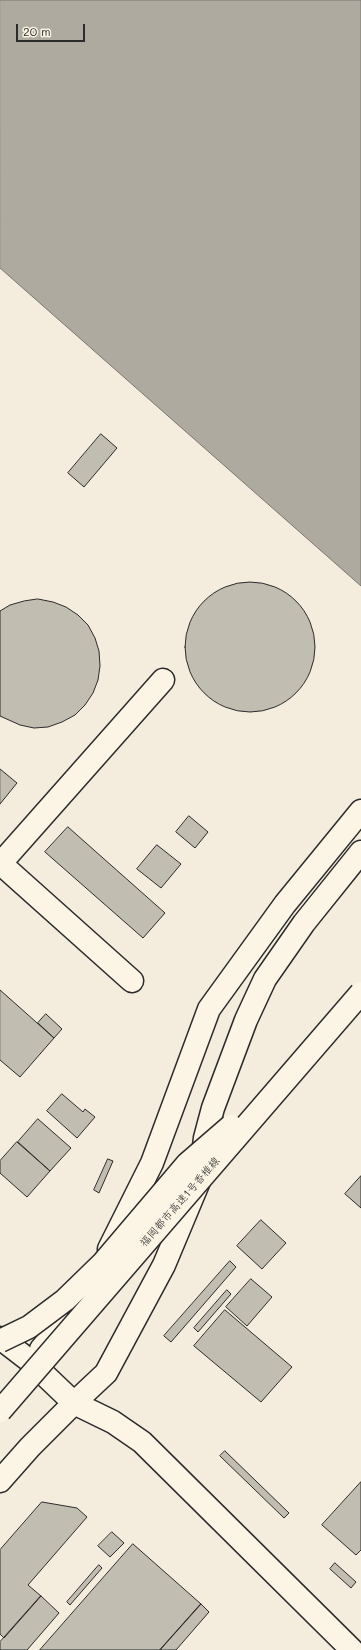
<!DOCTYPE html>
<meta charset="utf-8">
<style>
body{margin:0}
#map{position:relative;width:361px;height:1650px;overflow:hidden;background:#f4edde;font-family:Mali,sans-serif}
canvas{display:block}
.scale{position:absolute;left:16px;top:24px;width:69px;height:18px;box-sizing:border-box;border:2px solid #2b2b2b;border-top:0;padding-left:5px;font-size:12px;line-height:14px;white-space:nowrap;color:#2b2b2b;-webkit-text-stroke:3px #fcf5e5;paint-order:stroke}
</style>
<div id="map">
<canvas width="361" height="1650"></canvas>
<div class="scale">20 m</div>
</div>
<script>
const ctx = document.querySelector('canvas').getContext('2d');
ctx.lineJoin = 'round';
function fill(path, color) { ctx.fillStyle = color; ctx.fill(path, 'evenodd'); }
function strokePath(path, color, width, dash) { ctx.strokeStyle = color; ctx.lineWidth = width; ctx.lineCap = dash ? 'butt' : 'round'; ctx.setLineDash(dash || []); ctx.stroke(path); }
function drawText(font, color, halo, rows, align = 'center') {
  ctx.font = font + ' Mali,"Klee One",sans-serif'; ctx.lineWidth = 3; ctx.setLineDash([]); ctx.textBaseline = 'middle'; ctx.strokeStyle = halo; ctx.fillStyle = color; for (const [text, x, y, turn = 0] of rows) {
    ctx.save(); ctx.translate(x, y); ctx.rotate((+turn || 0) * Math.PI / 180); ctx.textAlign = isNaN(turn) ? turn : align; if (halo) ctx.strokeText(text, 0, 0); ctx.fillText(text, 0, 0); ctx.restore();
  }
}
const water = new Path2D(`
 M0 0H361V586L0 268Z`);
const building = new Path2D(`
 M101 434 117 448 84 487 68 473Z
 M185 647a65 65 0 1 1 130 0a65 65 0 1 1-130 0Z
 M38 599 53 602 66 607 78 615 88 625 95 638 99 651 100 666 98 680 93 693 85 705 75 715 62 722 48 727 34 728 20 725 0 716V611L10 605 24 601Z
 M0 769 17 783 0 804Z
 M189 816 208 832 195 848 176 832Z
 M68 827 165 913 143 938 45 852Z
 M157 845 181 864 161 888 137 869Z
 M0 990 54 1038 20 1077 0 1060Z
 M46 1014 62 1029 54 1038 38 1023Z
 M62 1094 83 1112 85 1109 95 1117 77 1138 47 1111Z
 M38 1119 71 1148 50 1171 18 1142Z
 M17 1142 50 1171 27 1197 0 1173V1161Z
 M108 1159 113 1161 99 1193 94 1190Z
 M361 1176V1208L345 1194Z
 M261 1220 286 1243 262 1269 237 1246Z
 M230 1261 236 1267 171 1342 164 1336Z
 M251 1279 272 1297 247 1326 226 1307Z
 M227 1290 231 1294 198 1332 194 1328Z
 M225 1310 292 1367 261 1402 194 1346Z
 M225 1451 289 1513 284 1518 220 1456Z
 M361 1482V1550L356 1555 322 1525Z
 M42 1502 77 1508 87 1517 28 1585 41 1596 4 1638 0 1634V1550Z
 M112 1532 124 1543 110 1557 98 1546Z
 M133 1544 201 1604 160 1650H40Z
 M335 1563 356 1582 351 1588 330 1569Z
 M99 1565 102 1568 70 1605 67 1602Z
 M41 1596 59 1613 27 1650H0V1642Z
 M201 1604 209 1612 176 1650H160Z`);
const minor = new Path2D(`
 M0 863 132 981
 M0 864 163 680
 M109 1249 152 1163 209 1009 285 904 361 811
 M0 1338 30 1361 74 1403 113 1422 142 1442 352 1650
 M41 1349 52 1336 87 1285
 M0 1481 30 1447 74 1403 106 1373 164 1265 200 1179 205 1138 213 1108 246 1020 265 979 304 923 361 852`);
const highwayBridge = new Path2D(`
 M0 1341 29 1327 65 1300 102 1264 187 1164 231 1126
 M0 1411 361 993`);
const streetNames = [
 ["福岡都市高速1号香椎線",180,1202,-49]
];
fill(water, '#afaaa0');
strokePath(water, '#7a7771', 1);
fill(building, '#c2bdb1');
strokePath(building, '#2b2b2b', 1);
strokePath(minor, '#2b2b2b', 25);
strokePath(minor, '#fcf5e5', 22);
strokePath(highwayBridge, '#2b2b2b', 25, []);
strokePath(highwayBridge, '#fcf5e5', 22);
drawText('11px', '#2b2b2b', '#fcf5e5', streetNames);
</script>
